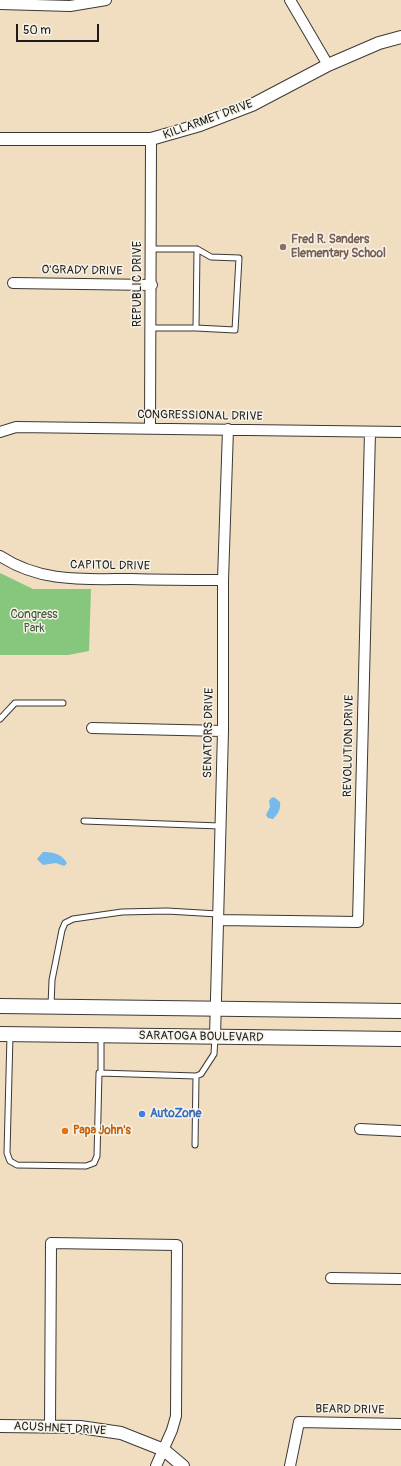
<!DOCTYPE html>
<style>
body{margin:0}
#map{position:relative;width:401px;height:1466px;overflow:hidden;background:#f1dec0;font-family:Pangolin,sans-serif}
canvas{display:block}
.scale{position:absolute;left:16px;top:24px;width:83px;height:18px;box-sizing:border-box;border:2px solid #1c1c1c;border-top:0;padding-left:5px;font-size:12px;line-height:14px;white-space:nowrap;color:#1c1c1c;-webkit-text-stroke:3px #f7f3e8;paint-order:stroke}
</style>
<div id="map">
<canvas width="401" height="1466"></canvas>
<div class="scale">50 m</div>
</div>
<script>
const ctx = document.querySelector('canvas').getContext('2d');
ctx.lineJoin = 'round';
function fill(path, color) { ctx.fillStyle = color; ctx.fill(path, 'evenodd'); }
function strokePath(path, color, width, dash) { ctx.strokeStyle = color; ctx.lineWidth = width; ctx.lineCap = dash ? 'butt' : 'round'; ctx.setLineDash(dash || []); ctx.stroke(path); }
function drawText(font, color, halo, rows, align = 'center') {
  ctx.font = font + ' Pangolin,sans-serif'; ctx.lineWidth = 3; ctx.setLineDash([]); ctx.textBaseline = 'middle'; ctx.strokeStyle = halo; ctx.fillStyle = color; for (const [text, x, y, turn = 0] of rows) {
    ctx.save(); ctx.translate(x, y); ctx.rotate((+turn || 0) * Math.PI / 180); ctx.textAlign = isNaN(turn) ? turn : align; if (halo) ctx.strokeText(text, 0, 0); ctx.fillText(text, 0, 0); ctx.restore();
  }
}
const green = new Path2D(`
 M0 573 33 589H91L89 651 68 655H0Z`);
const water = new Path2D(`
 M274 797 280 802C281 809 278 814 273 819L268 818 266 815 270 807 269 801 271 798Z
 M43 852C53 852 62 854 67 863L64 866 56 863 43 865 37 859Z`);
const service = new Path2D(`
 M151 328H196L197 249H151
 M196 328 235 330 239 258 211 257 197 249
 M0 719 15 703H63
 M84 821 220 826
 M51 1006 52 980 62 930 65 923 73 919 122 912 167 911 218 914
 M10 1035 7 1153 10 1161 17 1165 86 1166 94 1163 97 1156 99 1073 196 1076 201 1074 214 1054 215 1037
 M101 1073V1037
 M195 1145 196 1076`);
const minor = new Path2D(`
 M290 0 328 65
 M0 4 70 6 106 0
 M13 283 152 285
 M150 428 151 139
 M0 432 16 427 401 432
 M0 556C41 583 84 579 131 579 162 580 192 580 223 580
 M92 728 223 731
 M218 920 358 922 370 432
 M215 1037 223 731V580L228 429
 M360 1129 401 1131
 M331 1278 401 1279
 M50 1427 51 1243 177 1245 176 1416 172 1430 156 1466
 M290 1466 299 1422 401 1424`);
const tertiary = new Path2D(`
 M0 139H151L200 125 252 105 328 65 379 43 401 37
 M0 1426 80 1427 121 1433 164 1450 183 1466`);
const secondary = new Path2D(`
 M0 1006 401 1011
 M0 1034 401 1039`);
const markers = [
 [283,247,4,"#8d6e63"],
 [142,1114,4,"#3f7fe0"],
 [65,1131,4,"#e8710a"]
];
const streetNames = [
 ["KILLARMET DRIVE",208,120,-20],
 ["O'GRADY DRIVE",82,271,1],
 ["REPUBLIC DRIVE",138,284,-90],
 ["CONGRESSIONAL DRIVE",200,416,1],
 ["CAPITOL DRIVE",110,566,1],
 ["SENATORS DRIVE",209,733,-89],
 ["REVOLUTION DRIVE",349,746,-89],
 ["SARATOGA BOULEVARD",201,1037,1],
 ["BEARD DRIVE",350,1410,1],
 ["ACUSHNET DRIVE",60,1429,3]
];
const educationNames = [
 ["Fred R. Sanders",291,240],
 ["Elementary School",291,254]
];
const parkNames = [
 ["Congress",34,615],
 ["Park",34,629]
];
const shopNames = [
 ["AutoZone",150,1114]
];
const foodNames = [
 ["Papa John's",73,1131]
];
fill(green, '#86c67d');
fill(water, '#75baec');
strokePath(service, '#3c3935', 7);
strokePath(minor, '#3c3935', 12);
strokePath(tertiary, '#3c3935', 14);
strokePath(secondary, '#3c3935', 16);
strokePath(service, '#fff', 5);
strokePath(minor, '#fff', 10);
strokePath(tertiary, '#fff', 12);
strokePath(secondary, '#fff', 14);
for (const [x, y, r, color] of markers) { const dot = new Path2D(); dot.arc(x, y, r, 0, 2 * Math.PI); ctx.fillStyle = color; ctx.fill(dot); strokePath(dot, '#f7f3e8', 1.5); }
drawText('12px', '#1c1c1c', '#f7f3e8', streetNames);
drawText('bold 12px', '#785e54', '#f7f3e8', educationNames, 'left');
drawText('12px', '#41583e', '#f7f3e8', parkNames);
drawText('bold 12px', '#366cbe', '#f7f3e8', shopNames, 'left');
drawText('bold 12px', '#c56008', '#f7f3e8', foodNames, 'left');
</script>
